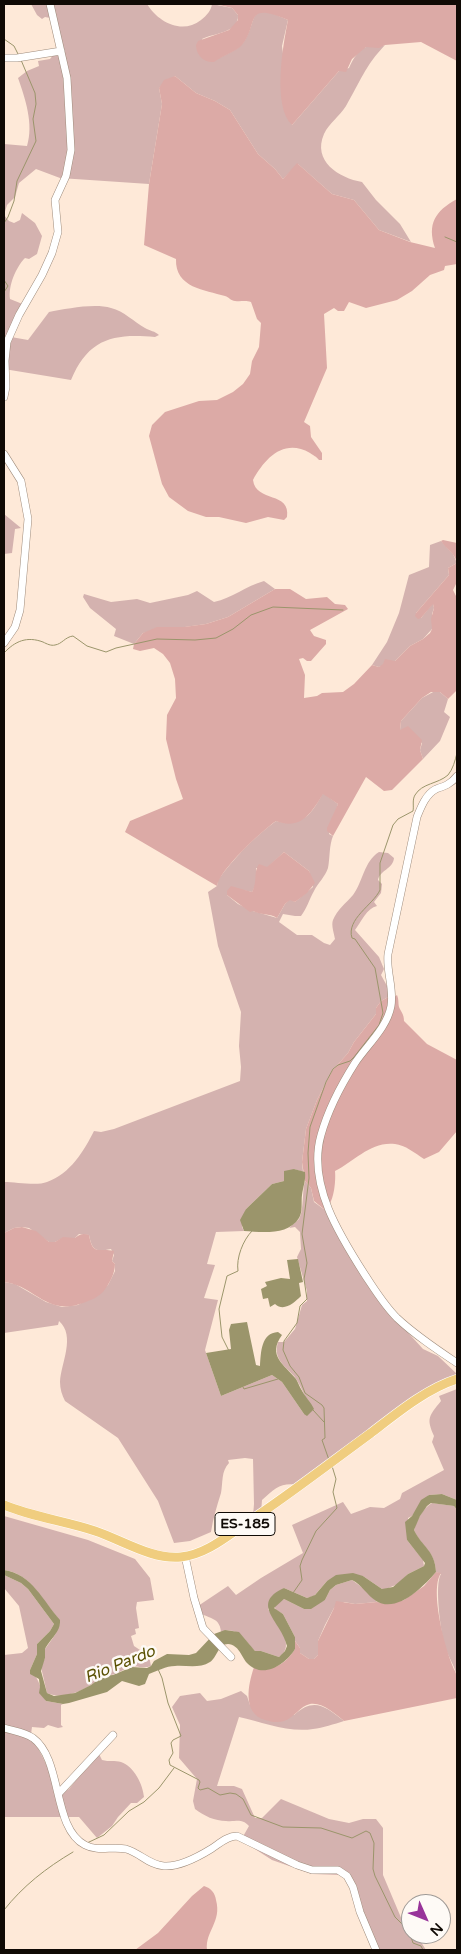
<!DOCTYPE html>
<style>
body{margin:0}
#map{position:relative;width:461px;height:1954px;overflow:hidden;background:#fee9d8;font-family:"Varela Round",sans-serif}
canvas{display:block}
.frame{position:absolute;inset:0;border:5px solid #100a05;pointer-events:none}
.north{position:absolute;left:401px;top:1894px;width:50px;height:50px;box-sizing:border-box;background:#fefaf6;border:1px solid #9f9a96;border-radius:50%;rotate:134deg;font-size:14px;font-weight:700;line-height:20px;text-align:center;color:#100a05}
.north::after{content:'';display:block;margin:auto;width:18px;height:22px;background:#98349a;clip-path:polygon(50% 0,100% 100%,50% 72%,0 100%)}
</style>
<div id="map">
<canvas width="461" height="1954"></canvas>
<div class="frame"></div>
<div class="north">N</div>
</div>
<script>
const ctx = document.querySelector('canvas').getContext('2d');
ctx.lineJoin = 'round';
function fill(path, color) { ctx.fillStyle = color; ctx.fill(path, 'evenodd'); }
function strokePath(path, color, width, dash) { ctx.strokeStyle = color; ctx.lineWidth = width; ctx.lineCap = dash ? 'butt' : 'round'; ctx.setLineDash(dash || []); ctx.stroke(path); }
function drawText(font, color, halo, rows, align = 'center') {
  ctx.font = font + ' "Varela Round",sans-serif'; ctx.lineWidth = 5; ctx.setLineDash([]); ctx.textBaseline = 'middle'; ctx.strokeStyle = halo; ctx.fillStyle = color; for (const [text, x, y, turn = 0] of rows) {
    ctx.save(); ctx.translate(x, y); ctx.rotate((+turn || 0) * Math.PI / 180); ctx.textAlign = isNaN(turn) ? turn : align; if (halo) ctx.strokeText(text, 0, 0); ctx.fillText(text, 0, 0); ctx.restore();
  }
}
const green = new Path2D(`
 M31 4H147C158 22 182 35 201 20 207 15 211 11 212 4L232 8 238 15C239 33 214 33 202 39L214 61C222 56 238 50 243 43 259 20 245 0 288 20L282 46 292 125 339 71 349 68C353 59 359 48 369 46 375 45 379 48 385 45 365 66 360 82 346 106 340 116 329 123 324 134 312 161 339 178 362 182L376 200 400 224 411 242 379 230 354 200 332 194 298 164 283 179 275 169 258 154 230 110 215 101 196 93 175 76 159 88 162 104 149 184 60 178 36 169 19 183 15 197 7 205 4 215 9 221 14 223 20 220 22 213 35 223 42 236 37 254 29 259 25 258C16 267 8 286 10 299L25 305 11 337 28 340 49 312C66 309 94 303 111 308 124 311 134 322 145 328 150 331 155 331 159 335L155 337C113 333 88 339 71 380L4 369V144L27 146C34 124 25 98 18 78L27 71 39 66 38 61 50 59 58 49 50 18 45 17 42 19 37 15Z
 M4 514 21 528 15 529 12 553 4 554Z
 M441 541 453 554 457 563 448 568 449 575 416 613 421 618 433 603 434 608 432 614V629L423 639 410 646 395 661 379 667 372 665 387 642 399 613 409 575 429 567 430 545Z
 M264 581 275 589 228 617 206 624 143 633 134 644 114 636 116 629 90 608 83 597 84 594 111 602 137 599 150 603 188 595 197 591 214 602C232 598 246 586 264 581Z
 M435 691 440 692 448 699 444 712 450 717 440 741 423 759 420 750 422 743 400 730 401 721 422 698Z
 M323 793 338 804 329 834 333 836C329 846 330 857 328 868 325 877 318 883 314 891 309 900 307 908 301 916H295L283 914 279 922 297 935H312L324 943 330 945 335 939C334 933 331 925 333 920 337 910 346 903 353 895 363 882 364 861 379 852L388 853 394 858C393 869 380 870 378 880L382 884 381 893 374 902 377 906C367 908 361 922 355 930L379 957 384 969 381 975 392 995 381 1001 376 1008V1014L354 1042 348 1053 332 1071 317 1100 306 1129 302 1162 303 1172 294 1169 284 1181 272 1184 246 1209 242 1227 244 1231 216 1232 207 1264 215 1265 204 1298 218 1300 205 1350 221 1396 272 1375 282 1382 304 1414C304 1408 306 1399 304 1394 301 1388 298 1381 294 1376 284 1365 273 1359 278 1342H284L295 1329 302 1305 307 1301V1291L297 1257 301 1249 300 1232 295 1227 289 1228C292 1225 296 1222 299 1219 304 1211 302 1191 305 1181L311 1188 314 1202 325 1210 402 1326 423 1349 438 1356 457 1374V1380L435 1388 300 1485C281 1482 276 1487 262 1500L261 1513 253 1516 254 1504 253 1459 245 1458 228 1460 229 1463C221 1471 223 1483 221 1493 217 1506 213 1518 211 1532L190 1541 174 1543 158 1501 118 1438 65 1401C62 1395 60 1389 60 1382 61 1363 76 1336 59 1321L58 1325 4 1333V1282L15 1284 46 1302 62 1307 78 1305 108 1285 115 1271V1264L112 1261 114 1255 111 1249C96 1252 92 1251 89 1235L79 1234 75 1238H63L55 1242H49L29 1228 22 1227 14 1228 4 1233V1182C16 1182 37 1186 47 1182 70 1174 84 1151 94 1131L101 1132 114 1129 240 1081 241 1067 239 1046 241 1012 218 946 208 892 217 886 218 880C234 858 254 837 276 821 282 823 286 822 292 822 309 820 315 807 323 793ZM284 852 309 871 313 887 295 902 290 899 285 904 277 918 253 911 238 904 227 895 242 890 252 892 256 885V868H267Z
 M457 1389V1500L442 1494 429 1495 412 1516 408 1518 407 1540 423 1560 424 1566 408 1574 398 1584 386 1589H382L363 1576 327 1581 314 1596 307 1598 284 1588 268 1609C276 1622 297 1646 279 1657L261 1651H255C244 1640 239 1626 221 1632 220 1614 203 1620 195 1608L228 1586 236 1595 261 1578 303 1553 292 1525 343 1502 351 1514 370 1507 384 1508 400 1499 402 1493 444 1470 432 1442 434 1436C426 1418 429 1416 441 1401L439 1396Z
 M432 1503 454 1506 457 1510V1693C457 1687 457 1679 456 1673 454 1665 448 1656 445 1647 441 1634 434 1584 441 1574L436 1572C435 1550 421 1547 414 1530 417 1520 422 1509 432 1503Z
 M4 1516 88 1540 135 1559 150 1578 154 1600 137 1602 136 1608 139 1628 135 1629 136 1634 131 1636 134 1646 149 1656 151 1666C143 1669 138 1665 130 1667 122 1669 117 1676 107 1675 90 1685 69 1702 47 1693L41 1667 45 1658V1649L55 1635 60 1623C58 1617 53 1612 49 1607 36 1590 26 1573 4 1570Z
 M4 1575 21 1583 28 1589 54 1624 50 1631 37 1644V1654L30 1670C42 1682 39 1688 46 1701L63 1704 61 1705V1725L63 1727 58 1728 48 1725 44 1728 32 1727 31 1734 61 1794 69 1789 98 1752 102 1760C109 1762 115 1760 121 1762 134 1766 143 1785 144 1797L137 1803H131L118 1817 112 1826 97 1838 79 1817H4V1655L22 1653 28 1648 19 1606 4 1588Z
 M352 1580 363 1588 377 1602 355 1604 344 1602 334 1608 325 1625 318 1641V1655L314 1659H309L300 1653V1648L295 1641V1637L283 1614 276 1610 274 1606 284 1599 304 1609 325 1600 330 1590 336 1585Z
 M241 1691 247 1696 250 1705 294 1715C314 1697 325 1706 344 1721 334 1724 323 1728 313 1729 289 1733 262 1722 239 1717L217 1786H234L242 1789 255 1818H262L281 1799 329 1819 349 1823 363 1819H376L383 1828V1875L402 1920 411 1928V1934H416L426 1950H374L351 1883 340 1875 312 1874 272 1860 241 1840 249 1826C241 1818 237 1822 226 1821 215 1821 204 1816 195 1809L193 1801 197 1779 179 1758 180 1725 172 1707 180 1696 200 1693 207 1701 221 1699Z`);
const forest = new Path2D(`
 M215 4H457V61L421 42 385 45 379 48 366 47 352 59 346 72 339 71 292 125C272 106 283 45 288 20 242 0 260 25 241 46 236 51 221 57 214 62 204 63 196 55 196 45L198 41 229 30 238 20V15L232 8Z
 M175 76 196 93 215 101 230 110 258 154 275 169 283 179 297 163 332 194 354 200 379 230 410 242 435 248C427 224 435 211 457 199V264L445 266 444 270 430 275 412 291 397 300 366 308 349 302 344 311H338L334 308 324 314 327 368 304 422 310 426 311 437 322 453V460H319C316 456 314 456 310 453 284 438 265 458 253 480 256 503 291 491 287 517L284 520 268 517 246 523 219 517H206L188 511 169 497 162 484 149 436 152 425 165 412 199 401 217 400 233 392 243 384 250 374 252 361 259 347 261 323 257 319 251 302C245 300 241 302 235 301 231 301 229 297 225 296 205 290 175 288 176 259L144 245 149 184 162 104 159 88 164 80Z
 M443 540 457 543V584H456L453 590 456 596 457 604V690L448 699 440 692H431L422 698 401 721 400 730 408 726 422 740 420 750 423 759 392 790 384 791 366 777 333 836 327 831V828L338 804 323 794C312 812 301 831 276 821 263 830 219 870 217 886L125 832 130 821 183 799 176 779 166 739 167 715 176 698 175 679 170 663 163 654 154 648 140 651 133 649 134 644 143 633 157 627H184L206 624 228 617 275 589H290L306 599 327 597 335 604 345 605 348 609 310 630 314 636 326 640V644L311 661H307L303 658 299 659 305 675 304 698 317 696 322 693 343 692 354 684 372 665 379 667 383 664 385 659 395 661 410 646 423 639 430 633 432 629 431 619 434 608 433 604 421 618 418 619 415 616 416 613 449 575 448 568 457 563C455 553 446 549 441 541Z
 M284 852 309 871 315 883 307 893 295 902 290 900 285 904 277 918C270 913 263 916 253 911L250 912 227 895V891L231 886 252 892C258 881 253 872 259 864L267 867Z
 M392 995 393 998 397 995C399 1000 398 1002 399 1007 401 1012 404 1014 404 1021L427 1044 457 1060V1131L439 1152 424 1159C415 1153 405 1145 395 1144 371 1141 355 1161 335 1171 336 1182 334 1203 325 1210L314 1201 311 1188 305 1181 302 1162 306 1129 317 1100 332 1071 348 1053 354 1042 376 1014V1008L381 1001Z
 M22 1227 36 1231 49 1242H55L63 1237 75 1238C80 1234 83 1233 89 1235 93 1257 99 1247 114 1251L112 1261 115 1264C115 1274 109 1284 103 1292 97 1298 91 1300 83 1303 47 1317 34 1285 4 1282V1233L14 1228Z
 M436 1572 441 1573C429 1590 446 1653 455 1671 458 1677 457 1690 457 1698L344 1721C335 1714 323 1702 310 1704 300 1706 294 1718 284 1721 278 1723 271 1722 265 1720 242 1713 248 1685 254 1667 272 1672 285 1665 295 1649V1641L300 1648V1653L309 1659H314L318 1655V1641L334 1608 336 1601 355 1604 377 1602 388 1604 404 1600 424 1586Z
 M204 1886C211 1888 215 1893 216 1900 222 1922 205 1931 207 1950H135L158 1933 192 1896Z`);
const water = new Path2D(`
 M294 1169 305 1172C306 1180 303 1187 302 1195 301 1202 303 1212 299 1218 288 1236 261 1232 244 1231L240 1220 246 1209 272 1184 284 1181V1171Z
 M298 1259 303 1282 299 1283 301 1296C294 1303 284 1312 275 1304L270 1307 268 1298 263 1299 261 1289 267 1286 265 1282 281 1278 290 1279 287 1260Z
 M247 1322 256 1365 260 1366C261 1352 261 1333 278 1332L282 1335C267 1356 284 1364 296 1379 298 1382 299 1386 301 1389 305 1397 311 1402 314 1409L307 1416 304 1414 282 1382 272 1375 221 1396 206 1353 231 1349 229 1330 231 1324Z
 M442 1494 457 1500V1510L454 1506 431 1503 427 1506 420 1516 414 1530C422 1547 435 1550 436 1572 424 1586 397 1614 376 1601 367 1595 362 1585 352 1580L336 1585 330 1590 325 1600 311 1609H304L284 1599 274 1608 283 1614 295 1637V1649C286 1664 263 1680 247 1663 241 1656 239 1645 228 1644 218 1644 217 1658 210 1662 199 1669 186 1665 175 1666 166 1666 157 1671 149 1674L145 1684 139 1686 122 1681 107 1692 69 1703 63 1704 46 1701 39 1693 40 1687 39 1679 30 1674V1670L37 1654V1644L50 1631 54 1624 28 1589 21 1583 4 1575V1570C32 1574 43 1601 60 1620 61 1632 50 1639 45 1649V1658L41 1671 47 1693 54 1696 75 1693 91 1685 103 1676 113 1675 132 1667 147 1668 151 1666 154 1661 167 1654 189 1655 196 1653 214 1634 225 1630 239 1632 255 1651H261L279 1657 285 1651 287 1646C282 1622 249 1604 284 1588L307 1598 315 1595 327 1581 336 1575 353 1573 363 1576 382 1589 393 1587 408 1574 424 1566 425 1563 407 1540 405 1522 412 1516 421 1500 429 1495Z`);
const stream = new Path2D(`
 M4 39 14 46 18 54
 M4 223 8 217 14 201 17 181 36 141 33 119 36 104 35 93 21 60
 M445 237 457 242
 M4 280 8 286 4 292
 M4 653C15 641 27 636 43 642 47 644 51 646 55 645 62 644 65 637 73 636L87 646 106 652 116 648 157 639 195 640 216 638 233 629 251 615 273 607 343 610
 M229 1351 222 1337 219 1309 227 1276 238 1271C236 1258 243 1240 252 1231
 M243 1387 244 1389 278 1379
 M313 1410 324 1422
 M329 1460 322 1440 325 1438 324 1408 322 1405 305 1393 299 1377 290 1366 283 1350 284 1341 297 1323 300 1306 307 1299 304 1279 307 1263 302 1234 309 1178 308 1153 310 1127 326 1082 333 1069 338 1065 350 1061 354 1057 379 1025 383 1013 375 968 355 939 352 938C346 919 373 905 380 890V863L393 825 398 819 413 811C414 806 412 800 415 795 422 783 438 784 448 775 453 769 455 761 457 753
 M293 1593 302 1580 300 1566 302 1560 316 1531 337 1508 333 1492 336 1479 332 1466
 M158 1669 162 1678 168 1703 181 1736 173 1740 171 1743 173 1753 169 1760 170 1765 199 1780 200 1782 198 1788 200 1790 208 1788 220 1795 230 1793 236 1794 243 1799 251 1815 283 1827 321 1828 352 1838 366 1831 370 1833 374 1843 373 1869 375 1876 395 1917 409 1931 413 1943 421 1946 423 1950
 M87 1843 104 1835 129 1811 144 1802 159 1788 174 1768
 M4 1910C23 1886 46 1868 73 1852`);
const minor = new Path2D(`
 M4 58H17L61 51
 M4 397 6 387 5 361 7 342 19 315 42 275 52 253 58 232 55 200 66 176 71 150 67 78 50 4
 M4 454 21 481 28 519 20 610 15 627 4 643
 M457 776C451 784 445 786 436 789 426 794 421 807 417 817L388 954C386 971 394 988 391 1006 387 1028 367 1045 355 1063 341 1085 328 1110 321 1135 307 1184 340 1236 365 1275 375 1290 384 1305 397 1318 415 1335 436 1349 457 1363
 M185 1556 194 1598 203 1628 231 1657
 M4 1728C13 1731 24 1732 33 1738 63 1760 52 1828 85 1845 98 1852 112 1846 126 1849 140 1853 149 1865 164 1866 179 1867 198 1857 211 1849 219 1844 227 1836 237 1836L297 1865 312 1870H338L347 1876 353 1887 360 1912 376 1950
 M59 1793 113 1735`);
const major = new Path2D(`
 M4 1505C33 1517 65 1521 95 1531 122 1540 152 1560 181 1557 207 1554 227 1536 248 1522 290 1494 330 1463 371 1433 397 1413 426 1389 457 1379`);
const shields = [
 [245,1524,60]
];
const shieldNames = [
 ["ES-185",245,1524]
];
const waterNames = [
 ["Rio Pardo",120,1665,-22]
];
fill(green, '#d4b2af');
fill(forest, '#dcaaa6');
fill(water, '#9b956b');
strokePath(stream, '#9b956b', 1);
strokePath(minor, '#9e8b7b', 8);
strokePath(major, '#fff', 10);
strokePath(minor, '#fff', 7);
strokePath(major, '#f0cd7f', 9);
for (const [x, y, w] of shields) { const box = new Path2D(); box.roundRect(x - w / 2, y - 11.5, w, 23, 4); ctx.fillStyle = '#fefaf6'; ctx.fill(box); strokePath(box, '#100a05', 1); }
drawText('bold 14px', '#100a05', null, shieldNames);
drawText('italic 16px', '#594f00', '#fefaf6', waterNames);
</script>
